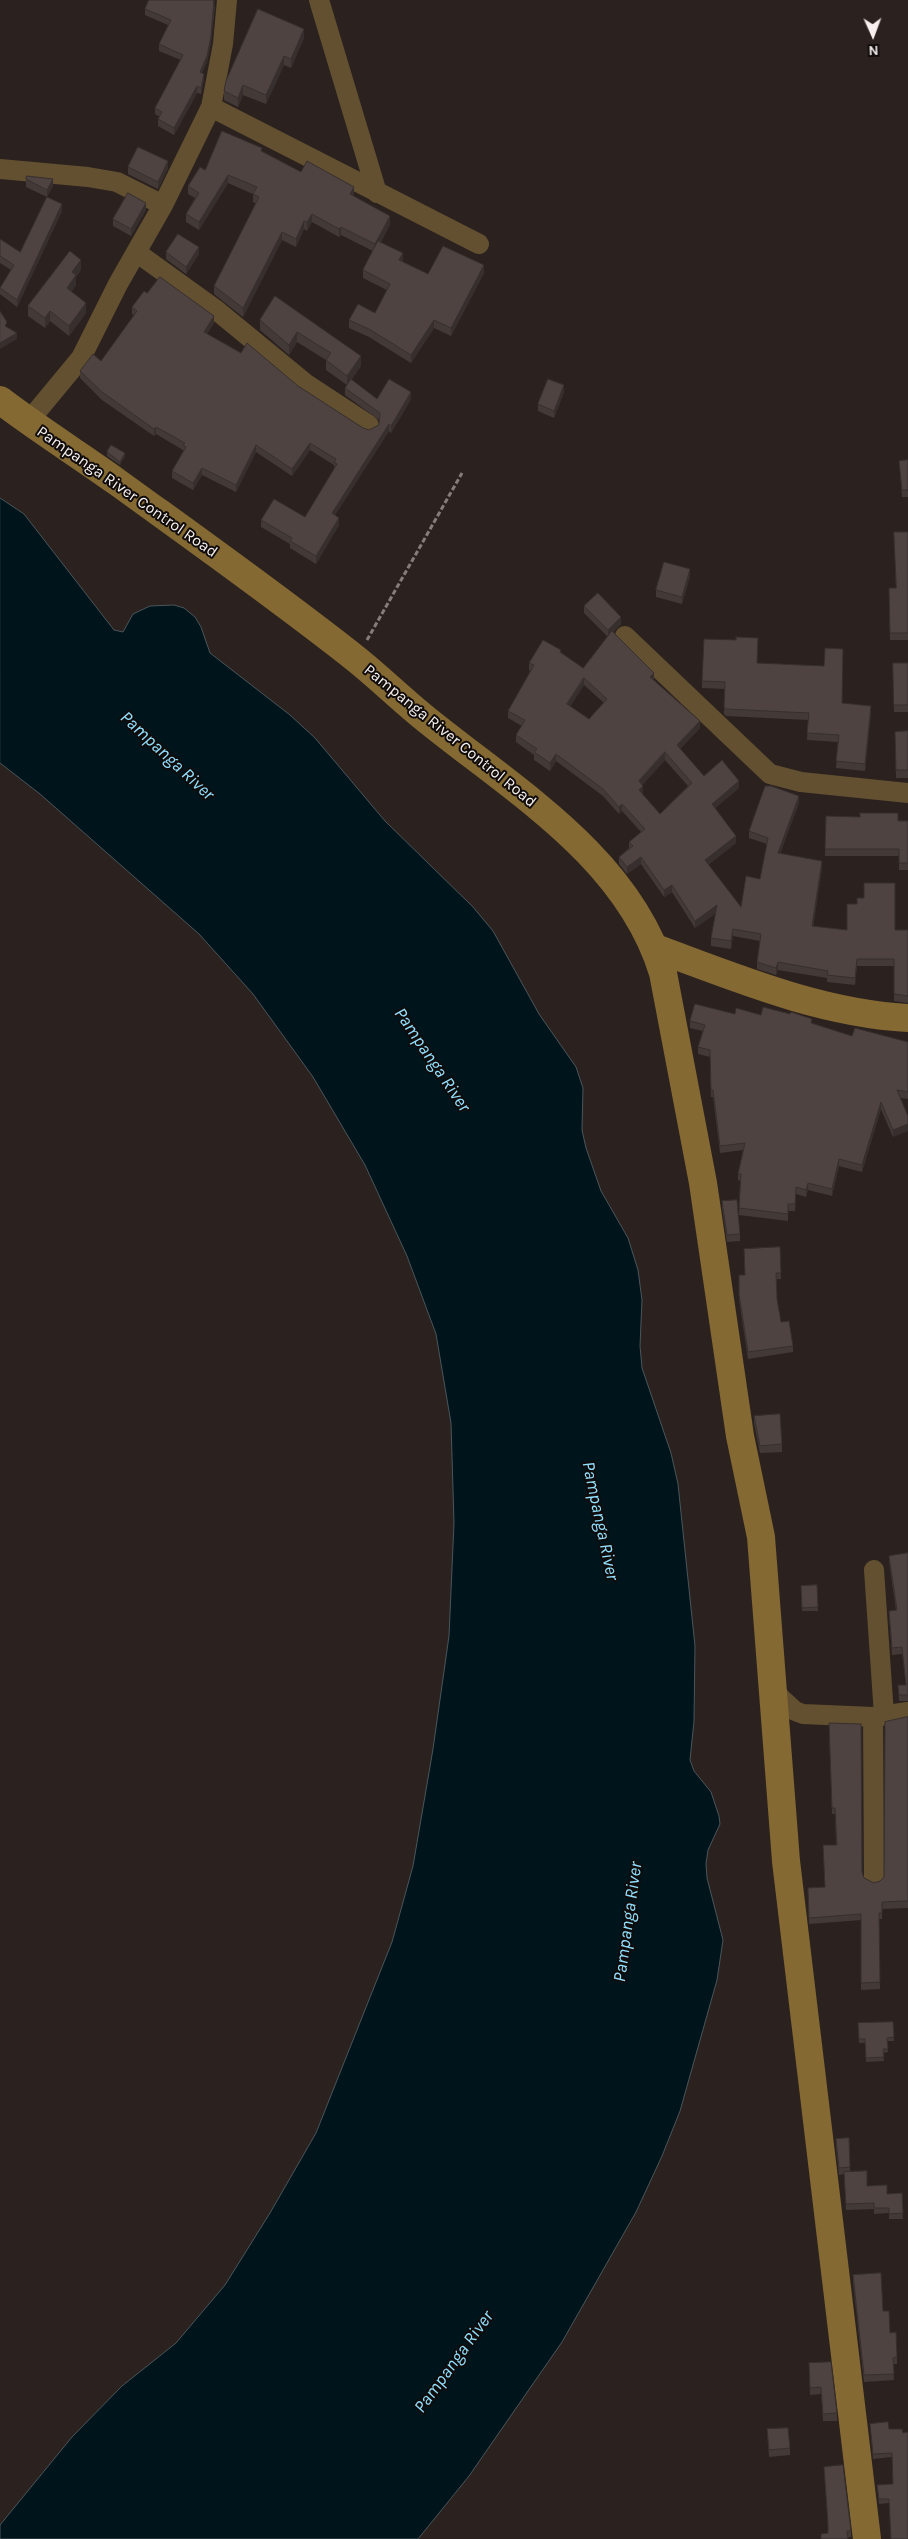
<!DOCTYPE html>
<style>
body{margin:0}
#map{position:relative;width:908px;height:2539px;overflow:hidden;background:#2b221f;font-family:Karla,sans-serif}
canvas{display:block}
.north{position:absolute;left:848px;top:10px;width:50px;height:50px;-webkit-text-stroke:4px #100c0b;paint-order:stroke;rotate:178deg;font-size:14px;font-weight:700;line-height:20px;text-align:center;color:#f7f0ee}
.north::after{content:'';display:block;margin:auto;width:18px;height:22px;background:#f7f0ee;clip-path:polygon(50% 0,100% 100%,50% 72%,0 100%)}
</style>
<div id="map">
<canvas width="908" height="2539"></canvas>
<div class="north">N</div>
</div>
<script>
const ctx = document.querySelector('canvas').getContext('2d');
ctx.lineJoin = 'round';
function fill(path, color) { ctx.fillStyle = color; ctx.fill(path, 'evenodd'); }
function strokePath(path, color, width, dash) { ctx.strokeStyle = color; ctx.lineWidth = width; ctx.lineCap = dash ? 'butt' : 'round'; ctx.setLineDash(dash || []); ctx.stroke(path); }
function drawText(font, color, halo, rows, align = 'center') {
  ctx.font = font + ' Karla,sans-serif'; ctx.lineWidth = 4; ctx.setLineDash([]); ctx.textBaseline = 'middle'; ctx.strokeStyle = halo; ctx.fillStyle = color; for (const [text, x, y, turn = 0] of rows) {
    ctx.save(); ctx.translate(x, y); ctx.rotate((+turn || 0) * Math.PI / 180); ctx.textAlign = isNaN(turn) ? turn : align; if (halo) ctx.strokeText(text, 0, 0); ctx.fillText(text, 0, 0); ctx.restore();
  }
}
const water = new Path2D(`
 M0 498 24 514 114 630 123 632 133 614 150 606 174 605 184 608 195 617 201 627 210 653 290 715 315 738 385 821 473 907 493 931 539 1014 576 1067 583 1088 582 1130 586 1148 601 1191 628 1238 638 1270 642 1300 640 1346 642 1368 671 1453 678 1484 695 1646 694 1721 690 1760 694 1771 711 1792 719 1816 720 1824 708 1850 706 1864 707 1878 723 1940 717 1980 680 2111 662 2156 636 2212 562 2342 469 2476 418 2539H0V2525L72 2437 122 2386 176 2343 225 2285 270 2213 316 2133 392 1942 413 1866 433 1749 449 1636 454 1523 451 1423 436 1334 407 1256 365 1165 313 1077 253 994 199 934 40 794 0 763Z`);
const path = new Path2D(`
 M367 640 462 473`);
const street = new Path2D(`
 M319 0 377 193
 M211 107 479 244
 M0 169 88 177 117 182 163 205
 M136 252 215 309 305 383 369 425
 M28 422 81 358 118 284 163 205 211 107 223 44 227 0
 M625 636 770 774 801 782 908 793
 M874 1570 884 1715
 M771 1689 795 1711 803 1714 873 1717 908 1712
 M873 1717 874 1878`);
const secondary = new Path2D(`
 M0 400C38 429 78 454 117 482 197 540 279 598 356 659 381 679 403 701 427 720 516 792 628 858 663 973L703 1183 740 1436 761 1537 786 1861 867 2539
 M655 948C737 978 819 1013 908 1018`);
const wall = new Path2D(`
 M215 6 211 42 207 62 202 73 204 80 201 94 197 93 174 135 158 126V119L160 117 155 114V108L181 60 159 51V44L168 25 145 15V9Z
 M304 38 291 68 284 65 266 104 243 95 238 107 224 100V91Z
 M262 151 301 172 354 195 353 196 390 224 381 242 403 261 402 262 428 274 484 273 451 336 434 328 411 363 369 337 349 328V320L375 313 387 290 363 278V270L373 251 341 235 339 237 312 222 307 231 304 229 296 247 282 240 243 317 214 294V286L256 204 253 202V194L228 183 199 230 186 222V214L195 198 188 194V186L205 170Z
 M128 167 168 168 158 189 128 174Z
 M26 179 53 186 47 197 26 187Z
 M146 210 131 236 113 226V219Z
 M62 211 17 307 0 294V288L11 270 0 263V239L20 252Z
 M166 252 199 254 186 274 166 259Z
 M81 270 76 277V285L71 292 86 313 69 336 50 321 45 328 28 316V306Z
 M147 293 214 323 207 334 298 386 363 428 369 430 379 425V420L345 395V388L347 385 326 370V360L297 342 289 355 260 330V320L275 296 361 366 351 380 377 399H411L391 433 389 431 335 515 339 525 316 564 290 548V544L261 527V520L305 517 334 469V465L310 450 292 476 256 452 236 492 202 475 193 490 172 478V471L183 451V450L156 434 154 436 102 400 80 378V371L101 361 134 316 132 314V307Z
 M564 392 554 418 538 411V404Z
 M107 452 125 456 120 465 107 456Z
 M908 460V497H902L899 461Z
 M908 532V640H890L889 588H896Z
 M690 576 682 604 656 597V590Z
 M584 606 621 624 613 632 654 680 700 728 680 749 704 776 739 788 715 808 736 843 708 865 741 907 760 879 767 844 749 838V831L799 803 780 853 822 868 813 927 847 930H908V1003L894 1001V966H857L855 985 827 982V978L778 970 776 975 757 969V962L760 941 733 936 731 949 711 946V938L716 913 695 928 672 892 664 897 641 864 627 874 619 864V857L629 848V842L641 832 622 811 619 814 603 796 556 761 550 771 534 760V755L516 742V735L522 726 508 718V711L531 671 529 670V663L561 653 583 668 608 637 584 613ZM584 685 604 703 589 719 570 706ZM665 760 688 786 660 814 642 794 643 793 642 785Z
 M736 640 757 663 842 703 871 713 865 771 836 768 838 742 807 740 808 720 726 716 724 714 725 689 702 688V681Z
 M893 663H908V712H894Z
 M908 731V778H896L895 732Z
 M826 816 908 821V870H899V856H825Z
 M735 1014 761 1015 812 1023 852 1036 908 1042V1099L900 1098 893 1137 881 1109 862 1172 839 1166 832 1196 808 1190 806 1197 796 1194 795 1211H788V1221L739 1215 740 1181 738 1180V1174L743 1150 720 1153 713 1097H711L710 1057 698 1054V1047L703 1031 690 1028V1021Z
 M722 1201 740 1234V1241L727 1242 722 1208Z
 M780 1247 781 1279H777V1299L781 1322 793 1346V1352L748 1359 739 1300V1275H745Z
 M754 1416 782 1444V1452L760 1453 754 1423Z
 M908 1553V1701H899L898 1685H906L902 1654 892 1655 889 1611 896 1610 889 1562V1556Z
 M817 1585 818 1611H802L801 1586Z
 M908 1717V1908L882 1909V1919H879L880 1989 861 1990V1920L809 1924 808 1888 825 1887 836 1845 835 1814H832L829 1730 862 1872 864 1878 874 1883 880 1881 884 1877Z
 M893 2022 894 2041H887L888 2052 883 2053 884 2061 866 2062 865 2043H859L858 2023Z
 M849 2138 850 2171 867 2186 887 2194 902 2193 903 2219H889V2213L874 2214V2209L846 2210 844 2174 839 2175 836 2147V2139Z
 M853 2275 883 2311 897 2357V2364H893L894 2380 864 2382 853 2282Z
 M809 2363 837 2413V2421H823L821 2394 810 2395Z
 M888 2422 889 2429H902L903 2433 908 2432V2539H891L889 2503 879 2504 877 2485 893 2484 892 2457 873 2459 870 2424Z
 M767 2429 790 2448V2455L769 2457Z
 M824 2467 851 2531V2537H847L828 2533V2528Z`);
const shadedWall = new Path2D(`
 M215 0 211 42 207 62 200 78V72Z
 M304 29V38L291 68V59Z
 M284 56V65L266 104V95Z
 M204 74V80L201 94V88Z
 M243 85V95L238 107V98Z
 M197 86V93L174 135V128Z
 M168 161V168L158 189V182Z
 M228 175V183L199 230V222Z
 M53 179V186L47 197V190Z
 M354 187V195L350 202V194Z
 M146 203V210L131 236V229Z
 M62 204V211L17 307V300Z
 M312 214V222L307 231V222Z
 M390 216V224L375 253V244Z
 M304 221V229L296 247V239Z
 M341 227V235L339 237V229Z
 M282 232V240L243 317V308Z
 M199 247V254L186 274V267Z
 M403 253V261L399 268V260Z
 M81 260V270L76 277V285L67 298V288L72 272Z
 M484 265V273L451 336V328Z
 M86 303V313L69 336V326Z
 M50 311V321L45 328V318Z
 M214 316V323L204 339V332Z
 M434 320V328L411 363V355Z
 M297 332V342L289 355V345Z
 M17 333V339L0 349V343Z
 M361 356V366L347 386V376Z
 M564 385V392L554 418V411Z
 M411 392V399L391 433V426Z
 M389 424V431L332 520V513Z
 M156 427V434L154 436V429Z
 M310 443V450L292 476V469Z
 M256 445V452L236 492V485Z
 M125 453V456L120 465V462Z
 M202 468V475L193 490V483Z
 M339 518V525L316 564V556Z
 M690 569V576L682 604V597Z
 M621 617V624L608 637V630Z
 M654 673V680L650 677Z
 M584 678V685L567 711V704Z
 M871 706V713L865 771V764Z
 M700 721V728L677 752V745Z
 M665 752V760L639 789V781Z
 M556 754V761L550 771V763Z
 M739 781V788L712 811V804Z
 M643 786V793L639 797V790Z
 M799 796V803L778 860V853Z
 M622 804V811L619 814V807Z
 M736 836V843L705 867V860Z
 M641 857V864L627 874V867Z
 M822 861V868L812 934V926Z
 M672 885V892L664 897V890Z
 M717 905V912L695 928V921Z
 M733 929V936L731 949V941Z
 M857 959V966L855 985V978Z
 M778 962V970L776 975V968Z
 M881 1102V1109L862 1172V1165Z
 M908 1124V1131L893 1137V1130Z
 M839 1159V1166L832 1196V1189Z
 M808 1183V1190L806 1197V1190Z`);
const building = new Path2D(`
 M149 0H214L211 36 207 56 200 72 204 74 201 88 197 86 174 128 158 119 162 112 155 108 183 55 159 44 171 20 145 9Z
 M258 9 304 29 291 59 284 56 266 95 243 85 238 98 224 91 226 81Z
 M222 131 262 148 261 151 301 172 307 161 354 187 350 194 390 216 375 244 341 227 339 229 312 214 307 222 304 221 296 239 282 232 243 308 214 286 259 197 253 194 257 187 228 175 199 222 186 214 199 193 188 186 200 167 205 170Z
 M138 147 168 161 158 182 128 167Z
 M27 176 53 179 47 190 26 179Z
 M128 193 146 203 131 229 113 219Z
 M47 197 62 204 17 300 0 288 14 265 0 256V239L20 252Z
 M178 234 199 247 186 267 166 252Z
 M378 241 403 253 399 260 428 274 443 246 484 265 451 328 434 320 411 355 369 329 349 320 358 304 375 313 390 284 363 270Z
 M70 251 81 260 72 272 76 275 67 288 86 303 69 326 50 311 45 318 28 306Z
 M160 277 214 316 204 332 241 353 247 343 298 386 363 428 369 430 379 425 380 413 345 388 351 379 377 399 389 379 411 392 391 426 389 424 332 513 339 518 316 556 290 541 292 538 261 520 274 499 305 517 337 464 334 462 336 459 310 443 292 469 256 445 236 485 202 468 193 483 172 471 186 447 183 445 185 443 156 427 154 429 102 392 80 371 93 354 101 361 137 311 132 307 144 291 147 293Z
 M275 296 361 356 347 376 326 360 331 353 297 332 289 345 260 320Z
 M0 311 7 322 5 326 17 333 0 343Z
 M548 379 564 385 554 411 538 404Z
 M111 445 125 453 120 462 107 452Z
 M908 460V491V490H902L899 461Z
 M894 532H908V633H890L889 588H896Z
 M664 562 690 569 682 597 656 590Z
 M598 593 621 617 608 630 584 606Z
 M612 631 654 673 650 677 700 721 677 745 704 776 722 760 739 781 712 804 736 836 705 860 741 907 746 876 760 879 768 838 749 831 765 786H771L799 796 778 853 822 861 812 926 847 930V904H857V898H864V883H895V930H908V996L894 994V959H857L855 978 827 975 828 971 778 962 776 968 757 962 761 934 733 929 731 941 711 938 717 905 695 921 672 885 664 890 641 857 627 867 619 857 633 846 629 842 645 829 622 804 619 807 603 789 556 754 550 763 534 752 537 749 516 735 525 720 508 711 534 665 529 663 543 640 561 650 560 652 583 668ZM584 678 607 699 589 719 567 704ZM665 752 692 783 660 814 639 790 643 786 639 781Z
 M736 637 758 638 757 663 824 666 825 648 843 649 842 703 871 706 865 764 836 761 839 735 807 733 809 713 726 709 724 707 725 682 702 681 704 639 736 640Z
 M893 663H908V705H894Z
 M908 731V770H896L895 732Z
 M860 813H898V821H908V863H899V849H825L826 816 860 817Z
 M695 1004 735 1014 736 1008 761 1015 763 1007 790 1014 791 1012 812 1019 811 1023 852 1036 855 1028 908 1042V1092L897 1090 908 1116V1124L893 1130 881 1102 862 1165 839 1159 832 1189 808 1183 806 1190 796 1187 795 1204H788V1214L739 1208 741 1174H738L745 1143 720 1146 713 1090H711L710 1050 698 1047 705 1025 690 1021Z
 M737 1200 740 1234 727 1235 722 1201Z
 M780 1247 781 1273H776L777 1299 781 1322 789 1321 793 1346 748 1352 739 1294V1275H745L744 1249Z
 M780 1414 782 1444 760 1446 754 1416Z
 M908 1553V1695H899L898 1685H906L902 1647 892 1648 889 1611 897 1610 889 1556Z
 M817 1585 818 1607 802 1608 801 1586Z
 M908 1717V1901L882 1902V1913H879L880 1982 861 1983V1914L809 1918 808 1888 825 1887 823 1845H837L835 1808H832L829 1723 861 1724 862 1872 864 1878 874 1883 880 1881 884 1877 885 1722Z
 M893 2022 894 2037 887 2038 888 2049H883L884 2057 866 2058 865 2039H859L858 2023Z
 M849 2138 850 2167 839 2168 836 2139Z
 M867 2171V2186L887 2185V2194L902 2193 903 2213 889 2214V2208H874V2203L846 2204 844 2172Z
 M881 2273 883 2311H889L890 2333 896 2332 897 2357 893 2358 894 2374 864 2375 853 2275Z
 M831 2362 837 2413 823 2414 821 2387 810 2388 809 2363Z
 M888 2422 889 2429H902L903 2433 908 2432V2539H891L889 2499H879L877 2485 893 2484 892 2453 873 2454 870 2424Z
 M788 2428 790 2448 769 2450 767 2429Z
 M843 2465 851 2531H847L848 2539H821V2534L828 2533V2524L824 2467Z`);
const streetNames = [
 ["Pampanga River Control Road",127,492,35],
 ["Pampanga River Control Road",450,736,39]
];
const waterNames = [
 ["Pampanga River",167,756,43],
 ["Pampanga River",432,1060,56],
 ["Pampanga River",600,1521,78],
 ["Pampanga River",628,1922,-82],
 ["Pampanga River",454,2362,-54]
];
fill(water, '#00141c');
strokePath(water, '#4a565b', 1);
strokePath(path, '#857d7b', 3, [5, 2.5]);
strokePath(street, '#625030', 20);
strokePath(secondary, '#856932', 28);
fill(wall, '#433a38');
fill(shadedWall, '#372f2e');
fill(building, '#4e4341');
strokePath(building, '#372f2e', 1);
drawText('16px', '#f7f0ee', '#100c0b', streetNames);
drawText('italic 18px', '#91e0ff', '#100c0b', waterNames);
</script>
